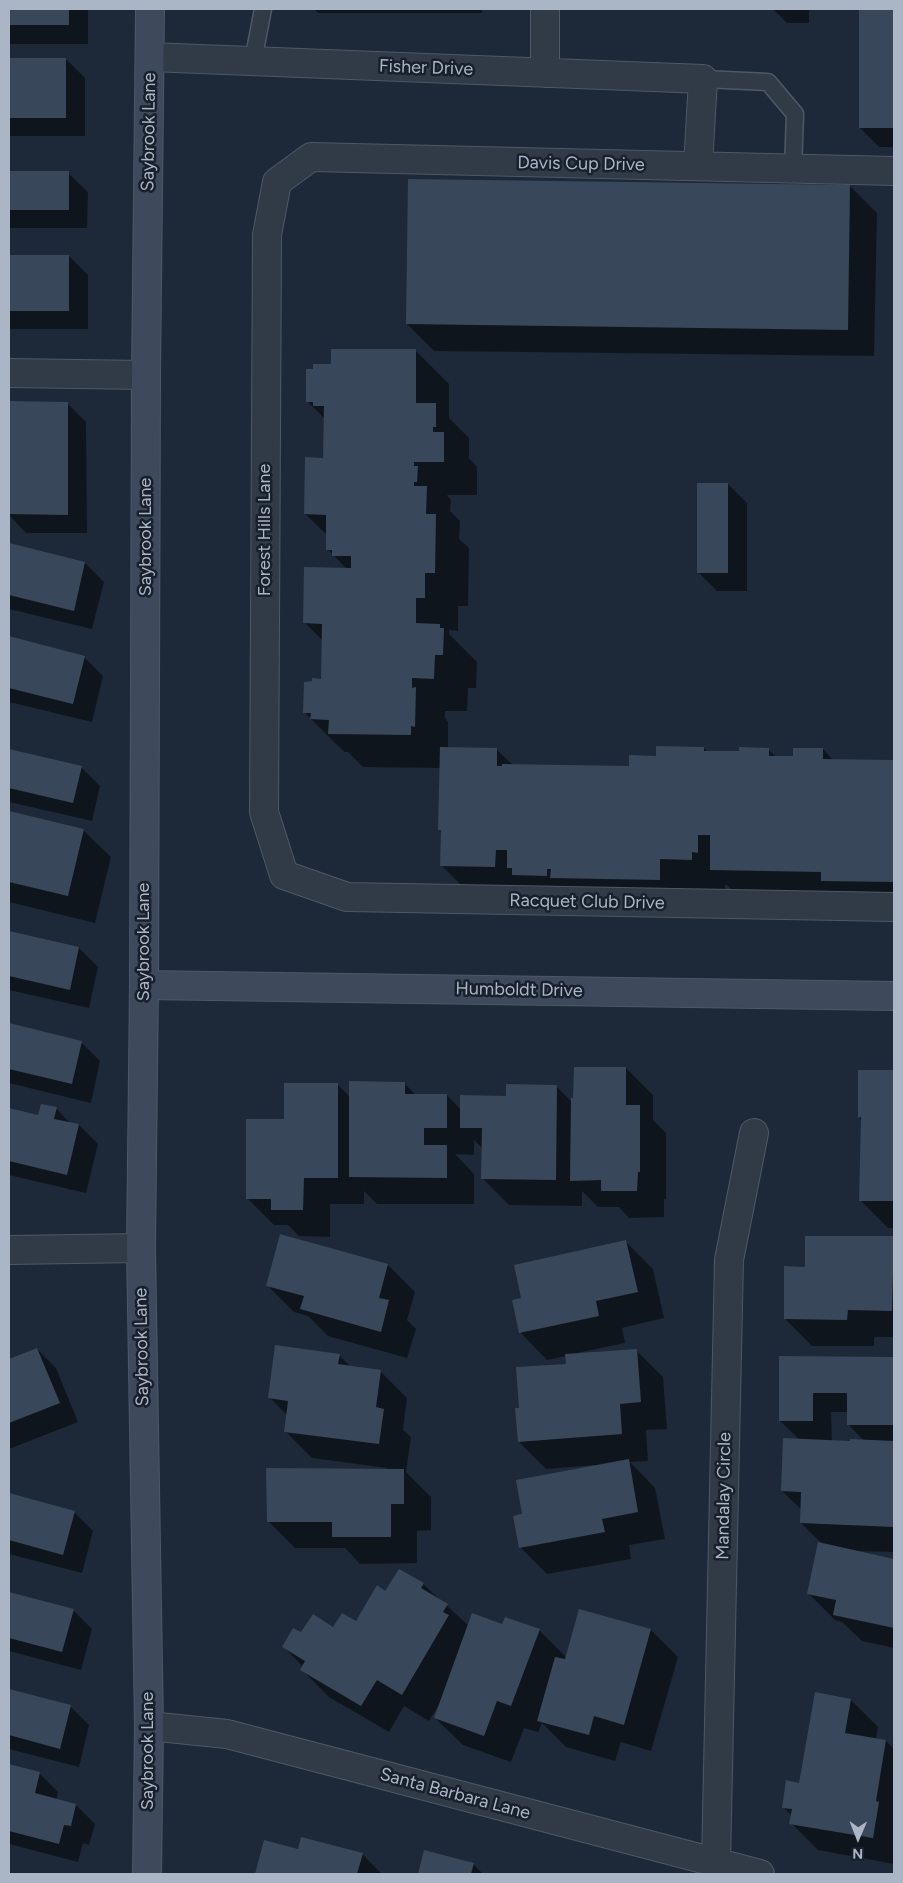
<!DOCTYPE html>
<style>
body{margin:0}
#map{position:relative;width:903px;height:1883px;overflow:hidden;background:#1d2938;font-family:Figtree,sans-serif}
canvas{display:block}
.frame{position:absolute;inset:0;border:10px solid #aab5c6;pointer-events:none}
.north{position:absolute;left:833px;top:1813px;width:50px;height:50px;-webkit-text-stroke:4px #17202c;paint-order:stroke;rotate:181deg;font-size:14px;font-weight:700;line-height:20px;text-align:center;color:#aab5c6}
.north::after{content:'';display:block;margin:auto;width:18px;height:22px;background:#aab5c6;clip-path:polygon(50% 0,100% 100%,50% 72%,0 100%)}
</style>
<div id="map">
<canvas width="903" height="1883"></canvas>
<div class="frame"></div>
<div class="north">N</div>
</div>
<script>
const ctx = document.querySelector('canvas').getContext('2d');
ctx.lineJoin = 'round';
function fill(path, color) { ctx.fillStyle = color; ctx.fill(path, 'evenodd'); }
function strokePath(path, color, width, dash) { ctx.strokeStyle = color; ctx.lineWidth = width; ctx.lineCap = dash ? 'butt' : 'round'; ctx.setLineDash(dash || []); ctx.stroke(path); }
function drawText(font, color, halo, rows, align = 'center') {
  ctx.font = font + ' Figtree,sans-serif'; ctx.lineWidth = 5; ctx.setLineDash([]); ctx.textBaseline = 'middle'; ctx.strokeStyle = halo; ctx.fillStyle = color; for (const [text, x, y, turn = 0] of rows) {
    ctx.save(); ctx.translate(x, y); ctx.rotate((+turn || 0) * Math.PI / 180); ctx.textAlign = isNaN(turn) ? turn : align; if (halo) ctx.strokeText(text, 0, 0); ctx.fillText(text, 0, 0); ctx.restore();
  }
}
const shadow = new Path2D(`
 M9 9H88V44H9Z
 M314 9H482V13H318Z
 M773 9H809V23H787Z
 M860 9H894V147H879L860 128Z
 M9 59H66L85 78V136H9Z
 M9 172 68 173 88 192 87 228H9Z
 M850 186 877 213 874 356 434 351 407 324Z
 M9 256H69L88 275V329H9Z
 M416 351 449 384V418L469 438V458L477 467V495H447L451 500 450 511 460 521 459 539 469 548 468 606H458V631L449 630V634L477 662 476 688H468L467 711H445V718L448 722V748L496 749 513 765 630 767 657 757 704 748 708 752 740 753 768 749 776 757 794 758 823 749 833 760 894 761V915L744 903 727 885H725V893L475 899 441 865 442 832 440 830 441 768 363 767 348 752H345L338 746 305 713 322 680 323 641 305 623 347 569 327 549V535L305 514 325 459V419L307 401 332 366Z
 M9 402 67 403 86 422 87 533H26L9 515Z
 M728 484 747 503V591H717L698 572Z
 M9 545 85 563 104 582 92 629 9 609Z
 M9 638 84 657 103 676 92 722 9 702Z
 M9 750 81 767 100 786 92 821 9 802Z
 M9 812 83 830 111 857 95 923 9 902Z
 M9 933 79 948 98 967 89 1008 9 990Z
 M9 1025 81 1042 100 1061 91 1103 9 1083Z
 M626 1068 653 1095V1120L666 1133V1199H664V1217L629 1218 619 1207H598L582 1191V1206L509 1205 482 1178 483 1149 474 1140V1155L455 1154 474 1174V1204H377L364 1191V1204H330V1237L299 1236 288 1225H274L247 1198 285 1120 337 1084 351 1098 404 1083 416 1095H447L461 1110 556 1086 572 1102Z
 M859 1072H894V1228H888L861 1201 862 1121 859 1118Z
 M56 1108 71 1124 79 1125 98 1144 86 1193 9 1175V1109L39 1116Z
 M806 1237H894V1337H874V1346H812L785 1319 806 1268Z
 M626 1242 653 1269 664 1318 622 1328 625 1343 577 1353 578 1355 636 1350 663 1377 667 1429 646 1430 648 1461 630 1462 655 1488 665 1539 629 1545 631 1559 547 1574 520 1547 524 1515 595 1467V1465L546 1469 519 1442 520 1409 567 1366 566 1356 547 1360 520 1332 522 1299Z
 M388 1265 415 1292 407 1320 416 1329 407 1358 328 1336 308 1316 294 1312 267 1285Z
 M37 1349 56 1368 78 1422 9 1449V1361Z
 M339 1355 351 1367 380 1371 407 1398 403 1430 411 1437 406 1472 431 1497V1530L417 1531V1563L360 1564 345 1548H295L268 1521 386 1470V1468L312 1458 285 1431 287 1415 270 1398Z
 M781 1357 893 1358 894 1360V1552L858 1551 857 1552 894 1561V1648L862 1641 842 1622 835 1620 808 1593 822 1544 801 1523 802 1510 782 1491 800 1440 780 1421ZM831 1412H848V1424L864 1441 832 1442Z
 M9 1495 74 1512 93 1531 82 1573 9 1554Z
 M399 1570 423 1584 469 1626H503L539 1630 567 1658 651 1630 678 1657 651 1751 621 1742 615 1761 566 1747 542 1723 538 1732 524 1728 511 1762 463 1745 435 1718 440 1706 439 1705 429 1721 404 1706 389 1732 329 1697 302 1670 303 1667 283 1646 302 1634 356 1623 386 1593Z
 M9 1593 73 1610 92 1629 81 1670 9 1651Z
 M9 1690 70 1706 89 1725 79 1767 9 1749Z
 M851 1700 878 1727 876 1739 886 1741 894 1749V1864L818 1850 791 1823 792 1816 783 1807 800 1784Z
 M9 1765 39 1773 58 1792 56 1800 76 1805 95 1824 89 1845 83 1843 78 1862 9 1844Z
 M265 1842 299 1851 362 1854 382 1874H256Z
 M425 1852 473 1864 483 1874H419Z`);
const building = new Path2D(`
 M9 9H69V25H9Z
 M859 9H894V128H859Z
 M9 58H66V118H9Z
 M9 171H69V210H9Z
 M408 179 850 185 848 330 406 324Z
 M9 255H69V311H9Z
 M331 349H416V403H436V427H433V432H444V462H414V466H418L417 482H414V486H427L426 514H436L435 573H425V598H416V623L440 624V628H444L443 655H435L434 679 412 678V688L416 687 415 727 411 726V735L328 734 329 720 310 719 311 713H303L304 682 312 681V678L321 679 322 624 303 623 304 567 351 568V556H332V550H326V515L304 514 305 457 323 458 324 406H313V402H306V369H313V364H331Z
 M9 401 68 402V515L9 514Z
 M697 483H728V573H697Z
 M9 543 85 562 74 611 9 595Z
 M9 636 85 656 73 704 9 688Z
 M656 746 704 747V751H739V747L769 748V756H793V748H823V759L894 760V882L821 881V872L710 870V835H698V853L692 852V860L660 859V880L550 878 551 869H547V876L512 875V868H507V850H496L495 867 440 866 441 830H438L440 747 497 748V766H502V764L629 766V755L656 756Z
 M9 749 82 766 73 803 9 788Z
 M9 811 84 829 68 896 9 882Z
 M9 931 79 947 70 990 9 976Z
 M9 1023 82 1041 72 1084 9 1069Z
 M574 1067H626V1105H640V1172H638L637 1191H601V1180L570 1181 571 1098H573Z
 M858 1070H894L893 1201H859L861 1117 858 1118Z
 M349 1081 405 1082V1094H447V1128H424V1145H447V1178L349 1177Z
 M284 1083H338V1178H304L303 1210H271V1199H246V1119H284Z
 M506 1084 557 1085 556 1180 481 1179 482 1128H460V1095L506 1096Z
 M41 1104 57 1107 54 1119 79 1124 67 1175 9 1161V1108L38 1115Z
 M280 1234 388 1264 379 1298 389 1300 381 1332 300 1309 304 1296 266 1286Z
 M805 1236H894L892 1311 848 1310 847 1320 784 1319V1266L805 1267Z
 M626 1240 638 1292 596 1301 599 1316 519 1333 512 1300 521 1298 514 1265Z
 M275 1345 340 1354 338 1364 381 1370 376 1407 384 1409 379 1444 284 1432 288 1401 268 1398Z
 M37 1348 60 1403 9 1423V1359Z
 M637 1349 641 1402 620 1404 622 1434 518 1442 515 1408H519L516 1367 566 1364 565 1354Z
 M779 1356 893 1357 894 1425H847V1393H813V1421H779Z
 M783 1438 850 1441V1439L894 1441V1527L800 1523 801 1492 781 1491Z
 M629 1459 638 1512 602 1519 605 1532 519 1548 513 1516 522 1514 516 1480Z
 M266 1468 404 1469V1504H391V1537H332V1522H267Z
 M9 1493 75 1511 63 1555 9 1540Z
 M818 1542 894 1559V1628L833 1615 836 1600 807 1594Z
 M399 1569 424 1583 421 1588 448 1604 443 1612 449 1615 402 1695 377 1680 361 1706 300 1670 305 1661 282 1647 293 1628 301 1632 313 1614 333 1627 342 1613 356 1621 377 1585 385 1591Z
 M9 1592 74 1609 62 1652 9 1638Z
 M579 1609 651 1629 624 1725 594 1716 589 1735 537 1721 555 1657 565 1659Z
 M472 1613 502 1624 505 1617 540 1629 511 1706 497 1701 484 1736 434 1718Z
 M9 1689 71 1705 60 1749 9 1735Z
 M815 1692 851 1699 845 1733 886 1740 876 1801 879 1802 873 1838 789 1824 792 1809 782 1808 786 1780 799 1783Z
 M9 1764 40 1772 35 1793 76 1804 71 1826 64 1825 59 1844 9 1831Z
 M301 1837 363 1853 357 1874H255L264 1840 298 1849Z
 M424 1850 474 1863 471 1874H418Z`);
const lane = new Path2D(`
 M253 61 263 9
 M703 79 768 82 795 114 793 169`);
const street = new Path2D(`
 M545 9V73
 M150 57 703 79 698 166
 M894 171 311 157 277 182 267 235 264 812 284 875 347 897 894 907
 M9 373 146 375
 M9 1250 141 1248
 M149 1726 227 1734 760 1874
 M716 1862 729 1260 754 1133`);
const secondary = new Path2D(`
 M144 985 894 996
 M147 1874 149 1726 141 1248 144 985 146 375 150 9`);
const streetNames = [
 ["Fisher Drive",426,68,2],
 ["Saybrook Lane",149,132,-89],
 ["Davis Cup Drive",581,164,1],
 ["Forest Hills Lane",265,530,-90],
 ["Saybrook Lane",146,537,-90],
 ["Racquet Club Drive",587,902,1],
 ["Saybrook Lane",144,942,-90],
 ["Humboldt Drive",519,990,1],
 ["Saybrook Lane",142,1347,-91],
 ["Mandalay Circle",724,1496,-89],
 ["Saybrook Lane",148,1751,-90],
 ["Santa Barbara Lane",455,1794,15]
];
fill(shadow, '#0007');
fill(building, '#384759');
strokePath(lane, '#4e5867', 19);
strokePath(street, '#4e5867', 30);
strokePath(secondary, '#4e5867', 30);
strokePath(lane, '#313b48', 16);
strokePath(street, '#313b48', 28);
strokePath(secondary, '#3e495c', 28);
drawText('18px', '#aab5c6', '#17202c', streetNames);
</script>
